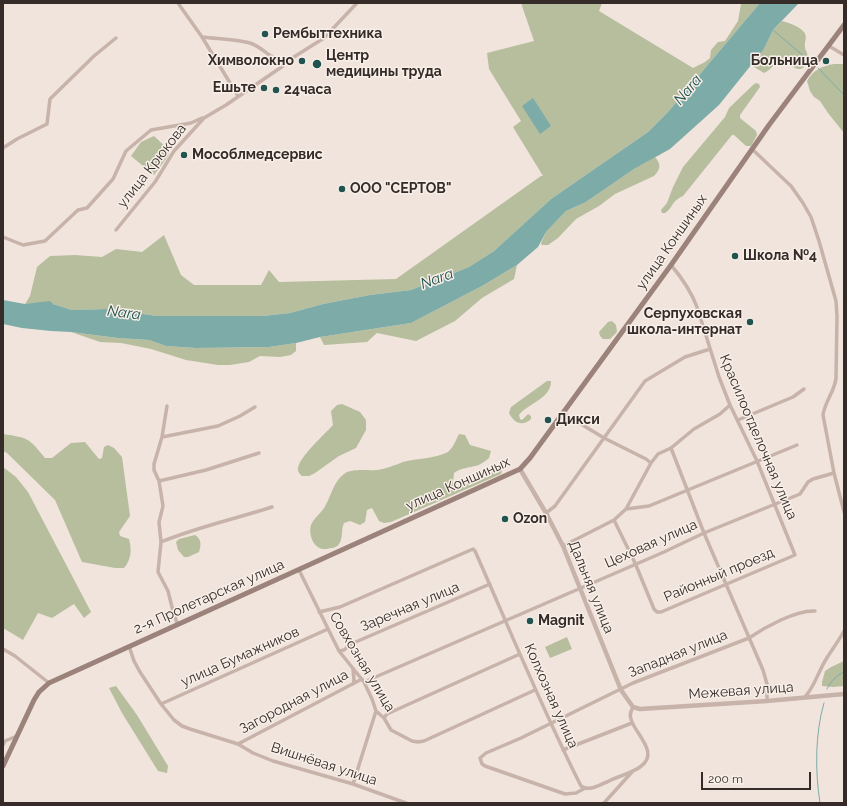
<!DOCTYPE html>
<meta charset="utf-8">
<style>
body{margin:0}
#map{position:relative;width:847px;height:806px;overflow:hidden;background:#f0e4dc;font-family:Raleway,sans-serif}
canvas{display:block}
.frame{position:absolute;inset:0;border:4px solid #352b28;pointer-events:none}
.scale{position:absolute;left:701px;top:772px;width:110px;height:18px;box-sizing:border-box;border:2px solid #352b28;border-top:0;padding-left:5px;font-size:12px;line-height:14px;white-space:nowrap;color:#352b28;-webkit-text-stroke:3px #f8efe8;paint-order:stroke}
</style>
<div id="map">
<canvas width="847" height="806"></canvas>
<div class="frame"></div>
<div class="scale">200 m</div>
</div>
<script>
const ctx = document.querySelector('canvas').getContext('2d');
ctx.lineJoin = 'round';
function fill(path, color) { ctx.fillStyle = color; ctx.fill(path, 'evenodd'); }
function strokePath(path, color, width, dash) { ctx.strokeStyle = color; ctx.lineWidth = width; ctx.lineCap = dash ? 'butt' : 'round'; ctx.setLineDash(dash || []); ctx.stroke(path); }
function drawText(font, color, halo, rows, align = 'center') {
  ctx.font = font + ' Raleway,sans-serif'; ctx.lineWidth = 3; ctx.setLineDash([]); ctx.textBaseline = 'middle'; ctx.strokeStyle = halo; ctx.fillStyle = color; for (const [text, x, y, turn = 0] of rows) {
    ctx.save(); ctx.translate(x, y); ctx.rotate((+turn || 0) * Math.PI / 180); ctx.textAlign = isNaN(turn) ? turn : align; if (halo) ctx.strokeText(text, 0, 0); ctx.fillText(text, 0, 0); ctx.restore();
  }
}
const green = new Path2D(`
 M521 3H602L599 11 693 68 705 62 710 58 711 50 718 42 725 41 738 21 741 4 739 3H760L668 112 648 132 551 199 494 251 469 267 411 290 370 295 323 304 290 313 263 316H157L108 309 72 310 53 304H25L30 296 37 267 50 256 75 255 102 257 116 249 142 252 164 235 181 275 194 285H261L269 270 279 282 396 279 541 176H543L513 127 521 121 489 69 487 53 534 41Z
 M782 21C789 23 799 26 804 32 808 37 804 42 805 47 806 53 805 47 807 53 809 59 806 70 799 69 793 69 788 62 783 59 775 61 772 70 764 73L751 65 764 49 773 30Z
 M834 64H844V133L828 113 820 101 814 97 810 91 807 81C813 70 822 66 834 64Z
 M756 83 759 84 760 87 740 115V118L756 131 757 135 751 146H746L734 135H732L683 196C671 201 674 207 665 213H662L661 210 667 203 673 187 683 167 725 117 729 108 753 85Z
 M154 136 169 150 168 156 154 175 131 156 141 142Z
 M655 157C661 164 661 169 654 176L615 194 599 206 576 219 558 238 548 245H542L541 243 546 232 566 211 586 202 634 169Z
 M517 265 514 279 482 298 455 321 416 341 377 333 367 342 324 345 320 337 411 323 482 286Z
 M612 321 616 325 617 332 610 339H603L600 336 599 332 608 322Z
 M71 332 118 338 149 340 166 346 196 348 269 347 296 343V351L291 355 280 357 260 356 249 362 230 365H218L186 360 151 349 121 343 100 342Z
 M547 381H551C551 399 528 403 519 415L520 419 522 420 528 414 531 416V419C522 427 514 423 509 413L511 407Z
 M342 404 360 412 366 420V430L356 448 339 456 315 473 309 476H302C300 474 297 471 298 468 300 456 325 434 333 425L331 411 337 405Z
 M3 434C29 438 29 438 45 458H52L71 443 85 442 99 459 102 458 104 447 108 445 114 448 122 457 130 516 119 532 120 536 129 539C132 550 131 560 124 568H115L82 562 55 500 7 453 3 451Z
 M459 434 465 435 470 445 491 451 489 458C485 461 481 465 475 466 467 468 461 468 454 473L453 482 455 486C463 487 485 479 491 474 494 471 495 469 497 466L500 465 503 467 501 474 391 522 384 523 379 521 372 508 367 510 365 522 360 525 350 521 344 523C341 529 343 539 339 544 337 548 331 548 326 549 314 550 308 535 311 525 314 518 320 514 324 508 331 497 333 482 344 474 352 468 367 471 377 470 386 469 395 465 403 462 417 458 434 459 448 452 453 448 456 440 459 434Z
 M3 467 16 477 28 492 91 612 84 618 74 604 52 618 38 613 23 640 3 628Z
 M195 535C202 539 201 546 199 552L188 557H184L178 550 176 542 179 539Z
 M567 637 572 649 550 658 545 647Z
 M844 661V686L833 687 822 686V682L825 671 831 667Z
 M116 686 137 715 168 766 167 773 158 771 122 713 109 688Z`);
const water = new Path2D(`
 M760 3H799L773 30 764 49 719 105 670 149 634 169 586 202 566 211 546 232 538 247 517 265 482 286 411 323 320 337 296 343 269 347 196 348 166 346 149 340 118 338 71 332 51 331 22 328 3 324V300L25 304 50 301 53 304 72 310 108 309 157 316H263L290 313 323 304 370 295 411 290 469 267 494 251 551 199 648 132 668 112Z
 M533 98 551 126 540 134 522 106Z`);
const stream = new Path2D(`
 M773 30 806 58
 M818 68 844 95
 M827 689C831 681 836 676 844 672
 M820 803C815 772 815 733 824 703`);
const minor = new Path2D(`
 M178 3 202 37 238 96
 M202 37C218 39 235 39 250 43 263 47 272 61 286 62
 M829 46 844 55
 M3 148 17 139 47 124 50 99 94 56 116 38
 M752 149 791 186 803 203 811 217 819 241 836 301 837 316 836 378C835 391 825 401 823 415L834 473 844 512
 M116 230 155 182 174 151 204 118 226 105 283 66 286 62 324 38 357 3
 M3 237 23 245 45 241 78 210 87 208 113 179 126 151 151 130 191 123 202 118
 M167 406 162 437 154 464V470L159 481 163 506 159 522 161 542 158 572 168 591 174 615 178 625
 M563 413 604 438 646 459 651 463
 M738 420 793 397 804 389
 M162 437 218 426 240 416 255 407
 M671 448 704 533 763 670 767 684V701
 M159 481 206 470 259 453
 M626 509 649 506 797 445
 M546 513 555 506 645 381 685 357 710 349
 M614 520 635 563 654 609 657 612H661L795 555 757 461 730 405 719 377 697 307C691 291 682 278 671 265
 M161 542C197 527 235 519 272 507
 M563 546 614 520 626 509 651 463 658 454 671 448 694 429 720 414 730 405
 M299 570 339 651 364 682 372 699 376 711 384 718 391 730 412 741 418 742 424 741 535 690
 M319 612 340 607 473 549 475 551C510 630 542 709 581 786 589 792 599 785 607 782 618 776 630 774 640 767 661 753 634 733 631 719 629 715 631 711 633 707
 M129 646 134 661 140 672 161 704 174 720 182 726 190 729 238 744 253 753 273 761 353 784 406 803
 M3 649 15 656 49 683
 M339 651 344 650 351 644 490 584
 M353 669 354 680 353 684
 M364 682 664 552 704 533 800 494 808 482 813 479 834 473
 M805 697C814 687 818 673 825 661 831 651 838 642 844 631
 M161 704 328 629
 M384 718 387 714 520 654
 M238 744 362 679
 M3 745 5 741 17 736
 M563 750 632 723
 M353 784 376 711
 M585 788 576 793 565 794 485 766 482 764 480 758 486 753 521 738 633 683 749 638C765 627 796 610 815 611
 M604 803 632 772`);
const tertiary = new Path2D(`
 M520 469 546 513 563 546 621 690 633 707 640 709 767 701 844 694`);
const secondary = new Path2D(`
 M3 766 34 700 39 692 49 683 520 469 530 458 671 265 769 125 844 25`);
const markers = [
 [265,34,4,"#215350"],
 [302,61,4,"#215350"],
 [826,61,4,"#215350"],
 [317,64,5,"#215350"],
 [264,88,4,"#215350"],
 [276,90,4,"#215350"],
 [184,155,4,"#215350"],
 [342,189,4,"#215350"],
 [735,256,4,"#215350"],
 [750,322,4,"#215350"],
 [548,420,4,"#215350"],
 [505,519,4,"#215350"],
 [530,621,4,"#215350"]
];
const poiNames = [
 ["Рембыттехника",273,34],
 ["Центр",326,56],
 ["медицины труда",326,72],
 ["Химволокно",294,61,"right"],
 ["Больница",818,61,"right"],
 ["Ешьте",256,88,"right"],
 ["24часа",284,90],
 ["Мособлмедсервис",192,155],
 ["ООО \"СЕРТОВ\"",350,189],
 ["Школа №4",743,256],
 ["Серпуховская",742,314,"right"],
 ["школа-интернат",742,330,"right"],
 ["Дикси",556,420],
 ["Ozon",513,519],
 ["Magnit",538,621]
];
const streetNames = [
 ["улица Крюкова",152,166,-52],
 ["улица Коншиных",672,242,-55],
 ["Красилоотделочная улица",758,437,67],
 ["улица Коншиных",458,484,-24],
 ["Цеховая улица",651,544,-24],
 ["Районный проезд",719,575,-23],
 ["Дальняя улица",591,587,68],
 ["2-я Пролетарская улица",209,597,-24],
 ["Заречная улица",410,607,-23],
 ["Западная улица",678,654,-22],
 ["улица Бумажников",240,657,-24],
 ["Совхозная улица",362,662,59],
 ["Межевая улица",741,691,-4],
 ["Колхозная улица",551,696,66],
 ["Загородная улица",294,702,-28],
 ["Вишнёвая улица",324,764,18]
];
const waterNames = [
 ["Nara",688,90,-50],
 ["Nara",437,279,-20],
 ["Nara",124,313,7]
];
fill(green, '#b7be9d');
fill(water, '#7daba7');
strokePath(stream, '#7daba7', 1);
strokePath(minor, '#c7b3a9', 3.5);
strokePath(tertiary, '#c7b3a9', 4.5);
strokePath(secondary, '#9b827a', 5);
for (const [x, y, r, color] of markers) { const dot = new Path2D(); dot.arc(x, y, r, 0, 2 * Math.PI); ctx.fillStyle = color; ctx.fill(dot); strokePath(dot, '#f8efe8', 1.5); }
drawText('bold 14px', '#352b28', '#f8efe8', poiNames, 'left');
drawText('14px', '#352b28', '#f8efe8', streetNames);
drawText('italic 15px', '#215350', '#f8efe8', waterNames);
</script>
